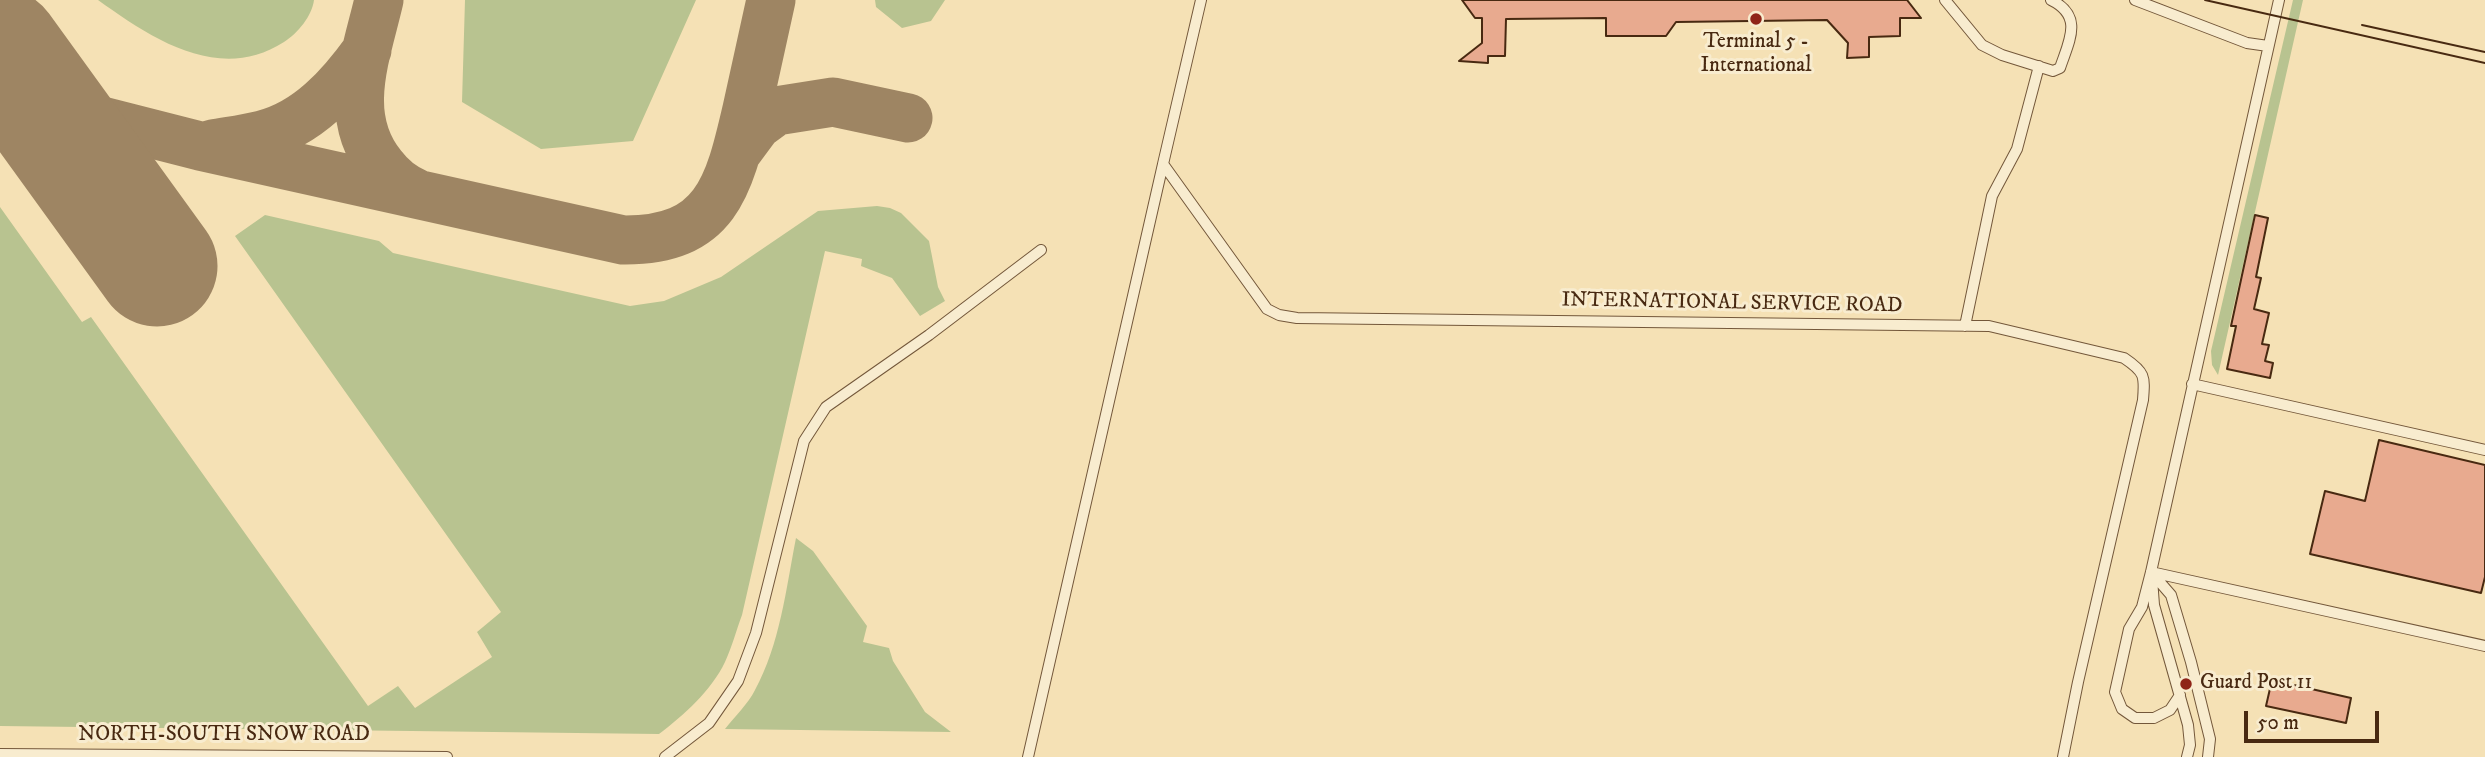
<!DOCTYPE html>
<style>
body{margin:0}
#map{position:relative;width:2485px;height:757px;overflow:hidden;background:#f5e1b5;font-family:"IM FELL DW Pica",serif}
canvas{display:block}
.scale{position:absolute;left:2244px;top:711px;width:135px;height:32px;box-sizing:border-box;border:4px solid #482911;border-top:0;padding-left:9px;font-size:21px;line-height:24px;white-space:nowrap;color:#482911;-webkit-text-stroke:5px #f8eccf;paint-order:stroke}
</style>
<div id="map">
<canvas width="2485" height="757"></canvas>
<div class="scale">50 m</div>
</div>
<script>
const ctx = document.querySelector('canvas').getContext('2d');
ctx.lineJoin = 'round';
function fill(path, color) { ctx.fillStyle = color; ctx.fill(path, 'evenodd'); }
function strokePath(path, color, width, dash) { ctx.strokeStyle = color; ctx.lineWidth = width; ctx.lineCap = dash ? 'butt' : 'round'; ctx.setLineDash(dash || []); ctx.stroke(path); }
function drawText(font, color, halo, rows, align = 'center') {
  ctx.font = font + ' "IM FELL DW Pica",serif'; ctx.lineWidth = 6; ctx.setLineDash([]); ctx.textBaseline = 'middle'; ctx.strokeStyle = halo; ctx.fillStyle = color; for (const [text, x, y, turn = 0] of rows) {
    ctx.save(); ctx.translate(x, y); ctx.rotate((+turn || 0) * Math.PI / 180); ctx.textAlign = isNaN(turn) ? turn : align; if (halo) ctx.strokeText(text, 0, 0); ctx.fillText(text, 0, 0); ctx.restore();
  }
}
const green = new Path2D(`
 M98 0H314C312 16 298 33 284 42 219 84 151 38 98 0Z
 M465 0H696L633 141 541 149 462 102Z
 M875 0H945L931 21 902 28 876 7Z
 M2293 0H2303L2218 375 2212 365 2211 351Z
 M877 206 890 208 901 213 929 241 938 287 945 301 920 316 892 278 861 266 862 259 825 251 742 615C736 631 732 647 725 662 711 691 684 715 659 734L0 726V207L82 322 91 317 368 706 398 686 415 708 492 657 477 632 501 612 235 236 265 215 379 241 393 253 630 306 664 301 721 277 818 211Z
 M796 538 813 551 867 626 863 642 889 648 893 661 925 712 951 732 725 729C735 716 748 704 755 690 780 644 786 589 796 538Z`);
const taxiway = new Path2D(`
 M379 0C366 56 341 116 382 166 391 178 402 187 416 193
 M22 80 59 108 102 121 200 146 623 240C716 241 729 187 747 109 755 73 763 36 771 0
 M213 144C230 141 246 139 262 135 308 124 341 86 367 50
 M737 152 757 125 776 111 833 102 908 118`);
const runway = new Path2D(`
 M0 49 157 266`);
const building = new Path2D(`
 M1462 0H1907L1921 18H1900V36L1869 37V57L1847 58 1848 43 1827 20 1676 22 1666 36H1606V18L1506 19 1505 56H1488V63L1459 61 1482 43V18H1475Z
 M2255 215 2268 218 2256 277 2261 278 2254 309 2269 313 2262 344 2269 345 2265 361 2273 363 2270 378 2227 369 2236 326H2231Z
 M2379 440 2485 465V577L2481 593 2310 554 2325 491 2365 501Z
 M2272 680 2351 698 2346 723 2266 706Z`);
const lane = new Path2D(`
 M1201 0 1163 164 1267 309 1279 315 1297 318 1989 326 2124 358C2145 372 2145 376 2143 400L2078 682 2063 757
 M1945 0 1982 45 2002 55 2053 71 2060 68C2069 41 2084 16 2051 0
 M2135 0 2247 43 2268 46
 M1965 326 1992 196 2017 149 2039 66
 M2192 384 2485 450
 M2151 572 2485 646
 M2151 572 2171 595 2191 662 2210 739 2208 757
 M2152 579 2154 605 2188 725 2190 745 2187 757
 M2180 695 2170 710 2154 718H2135L2122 709 2115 692 2129 629 2142 607 2151 572 2279 0
 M0 754 447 757
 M665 757 709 723 738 681 756 633 804 441 826 407 929 335 1041 250
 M1028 757 1163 164`);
const tram = new Path2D(`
 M2205 0 2485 63
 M2362 25 2485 52`);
const markers = [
 [1756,19,7,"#8f2418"],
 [2186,684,7,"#8f2418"]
];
const poiNames = [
 ["Terminal 5 -",1756,43],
 ["International",1756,67],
 ["Guard Post 11",2200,684,"left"]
];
const streetNames = [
 ["INTERNATIONAL SERVICE ROAD",1732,304,1],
 ["NORTH-SOUTH SNOW ROAD",224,736]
];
fill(green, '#b8c390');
strokePath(taxiway, '#9e8563', 49);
strokePath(runway, '#9e8563', 121);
fill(building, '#e8aa8f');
strokePath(building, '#482911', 2);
strokePath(lane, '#73573a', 12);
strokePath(lane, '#f8eccf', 10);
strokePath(tram, '#482911', 2);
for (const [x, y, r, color] of markers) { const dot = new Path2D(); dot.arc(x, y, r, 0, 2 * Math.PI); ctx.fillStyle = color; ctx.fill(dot); strokePath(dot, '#f8eccf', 2.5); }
drawText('21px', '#482911', '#f8eccf', poiNames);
drawText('21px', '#482911', '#f8eccf', streetNames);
</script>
